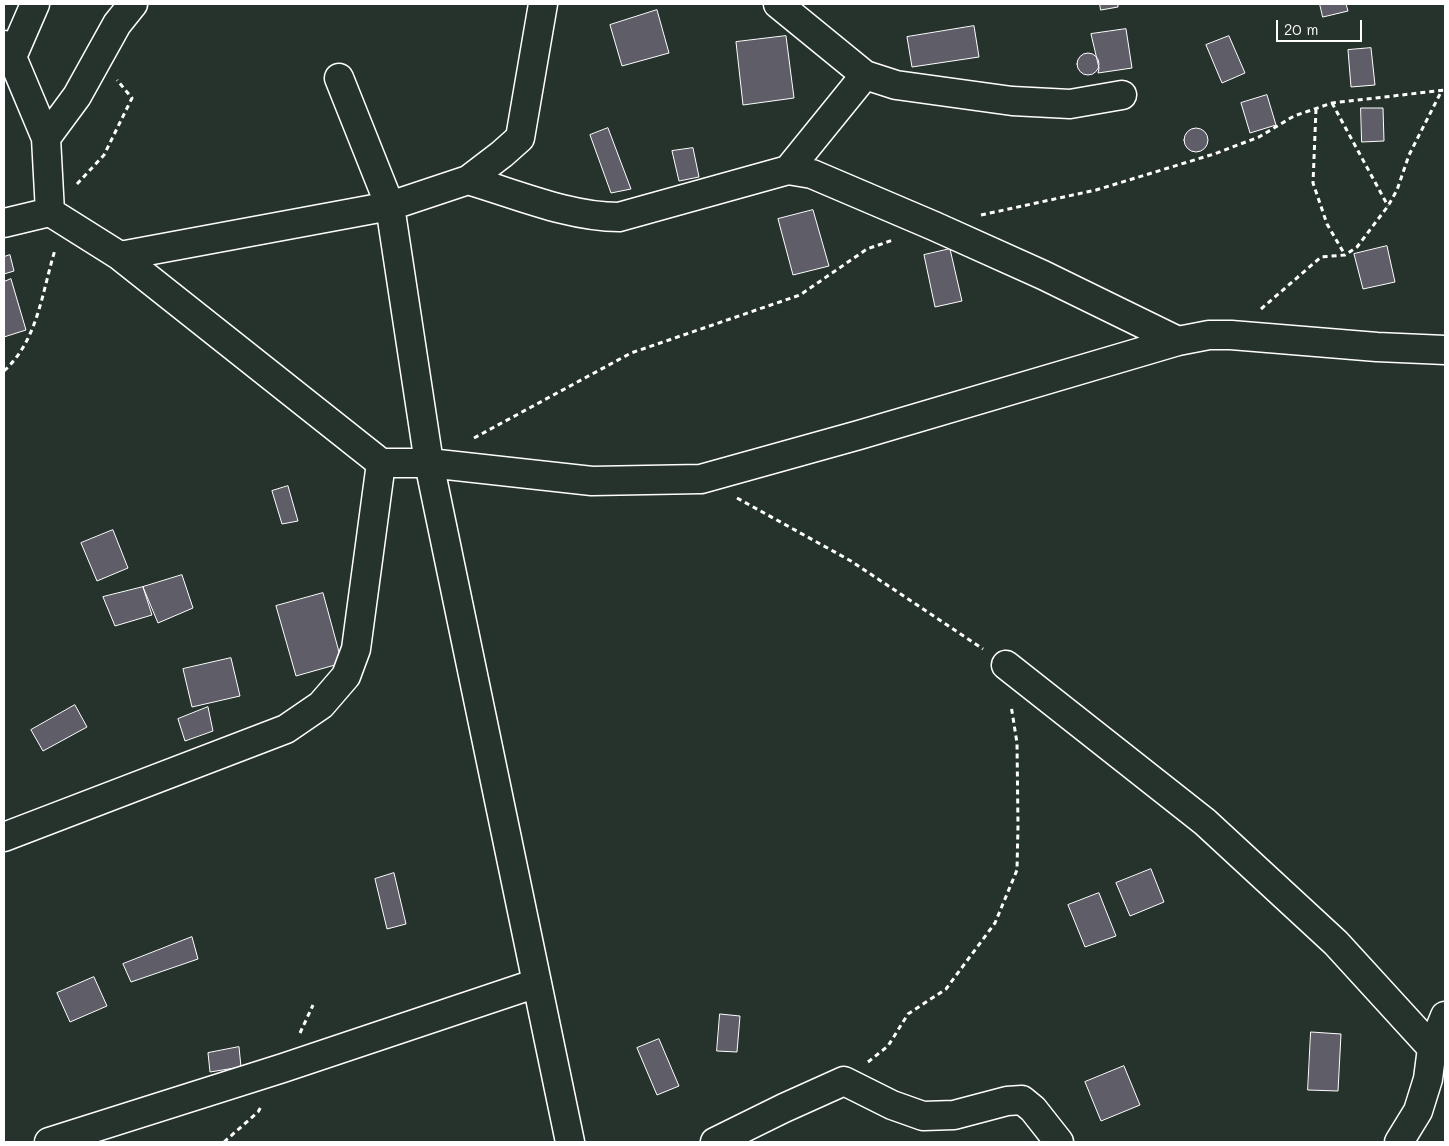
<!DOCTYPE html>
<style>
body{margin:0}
#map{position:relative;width:1449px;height:1146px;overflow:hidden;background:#26332d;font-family:Mali,sans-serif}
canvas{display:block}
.frame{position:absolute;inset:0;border:5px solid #fff;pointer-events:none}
.scale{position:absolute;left:1276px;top:20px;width:86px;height:22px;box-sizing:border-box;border:2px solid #fff;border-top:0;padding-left:6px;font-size:15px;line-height:18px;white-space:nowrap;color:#fff;-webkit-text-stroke:4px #26332d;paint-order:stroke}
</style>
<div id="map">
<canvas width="1449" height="1146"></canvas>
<div class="frame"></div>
<div class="scale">20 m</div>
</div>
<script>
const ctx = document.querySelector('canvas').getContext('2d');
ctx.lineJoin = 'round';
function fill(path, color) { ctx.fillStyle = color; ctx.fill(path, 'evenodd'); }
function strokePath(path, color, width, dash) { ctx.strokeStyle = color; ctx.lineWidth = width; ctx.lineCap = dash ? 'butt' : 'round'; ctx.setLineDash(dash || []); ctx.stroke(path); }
const building = new Path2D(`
 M1100 4H1118V7L1101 10Z
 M1320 4H1346L1348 11 1323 17Z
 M657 10 669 53 622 66 610 25Z
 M974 26 979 57 912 67 907 37Z
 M1126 29 1132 68 1098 73 1099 68 1091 34Z
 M786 36 794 98 743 105 736 42Z
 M1229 36 1245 73 1222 83 1206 45Z
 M1371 48 1375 85 1351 87 1348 50Z
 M1077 64a11 11 0 1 1 22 0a11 11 0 1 1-22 0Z
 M1267 95 1276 125 1250 133 1241 103Z
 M1361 108H1383L1384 141 1362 142Z
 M1184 140a12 12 0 1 1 24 0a12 12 0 1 1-24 0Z
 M608 128 631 189 611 193 590 135Z
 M693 148 699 177 679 181 672 151Z
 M813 210 829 266 793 275 778 219Z
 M1387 246 1395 282 1363 289 1354 254Z
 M950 249 962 301 935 307 924 255Z
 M10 255 14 271 4 274V257Z
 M11 279 26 330 4 337V282Z
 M288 486 298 521 282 524 272 491Z
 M113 530 128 568 97 581 81 543Z
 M182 575 193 608 158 623 143 587Z
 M143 587 152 615 115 626 103 597Z
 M323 593 342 663 296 676 276 606Z
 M231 658 240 696 192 707 183 669Z
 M75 705 87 727 43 751 31 730Z
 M208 707 213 731 185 741 178 719Z
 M1151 869 1164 902 1130 916 1116 883Z
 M394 873 406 924 387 929 375 879Z
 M1099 893 1116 936 1085 947 1068 905Z
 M192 937 198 959 131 982 123 964Z
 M94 977 107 1006 70 1022 57 993Z
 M720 1014 740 1016 737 1052 717 1051Z
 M1311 1032 1341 1034 1338 1091 1308 1090Z
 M659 1039 679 1086 657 1095 637 1048Z
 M239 1047 241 1067 210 1072 208 1053Z
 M1124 1066 1140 1105 1101 1121 1085 1082Z`);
const path = new Path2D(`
 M1332 103 1388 206
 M1316 109 1313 183 1327 224 1345 255
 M77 184 104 155 132 98 117 80
 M981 215 1096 190 1214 154 1259 137 1294 116 1332 103 1445 90
 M1261 309 1321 257 1345 255 1357 247 1388 206 1397 190 1409 155 1442 90
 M4 371C38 340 42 292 55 250
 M474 438 631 353 800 295 867 249 893 240
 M737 498 851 561 983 649
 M300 1033 313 1005
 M868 1062 888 1046 908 1014 946 989 995 923 1017 870 1018 825 1017 743 1011 705
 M224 1142 258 1112 262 1105`);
const street = new Path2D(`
 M778 4 865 75 896 85 1012 101 1070 104 1122 95
 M4 45 12 57 46 138 50 212
 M12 57 35 4
 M339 78 390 206 429 463 570 1142
 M46 138 77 96 117 24 133 4
 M788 170 865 75
 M468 180C516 194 569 217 619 217L788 170 812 174 934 226 1043 275 1178 341
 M4 223 50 212 120 256 381 463H429L592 481 701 479 859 435 1178 341 1209 335H1231L1377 347 1445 350
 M120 256 390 206 468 180 502 154 520 138 543 4
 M1006 665 1205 822 1336 943 1432 1048
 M4 837 286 729 321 705 346 676 356 649 381 463
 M49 1142 283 1068 537 983
 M715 1142 784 1108 844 1081 892 1105 923 1116 954 1115 1007 1101 1022 1100 1033 1109 1059 1142
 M1399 1142 1418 1111 1428 1079 1432 1048 1445 1016`);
fill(building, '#5e5d68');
strokePath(building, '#fff', 1);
strokePath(street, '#fff', 31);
strokePath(path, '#fff', 3, [5, 4]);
strokePath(street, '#26332d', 28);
</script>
